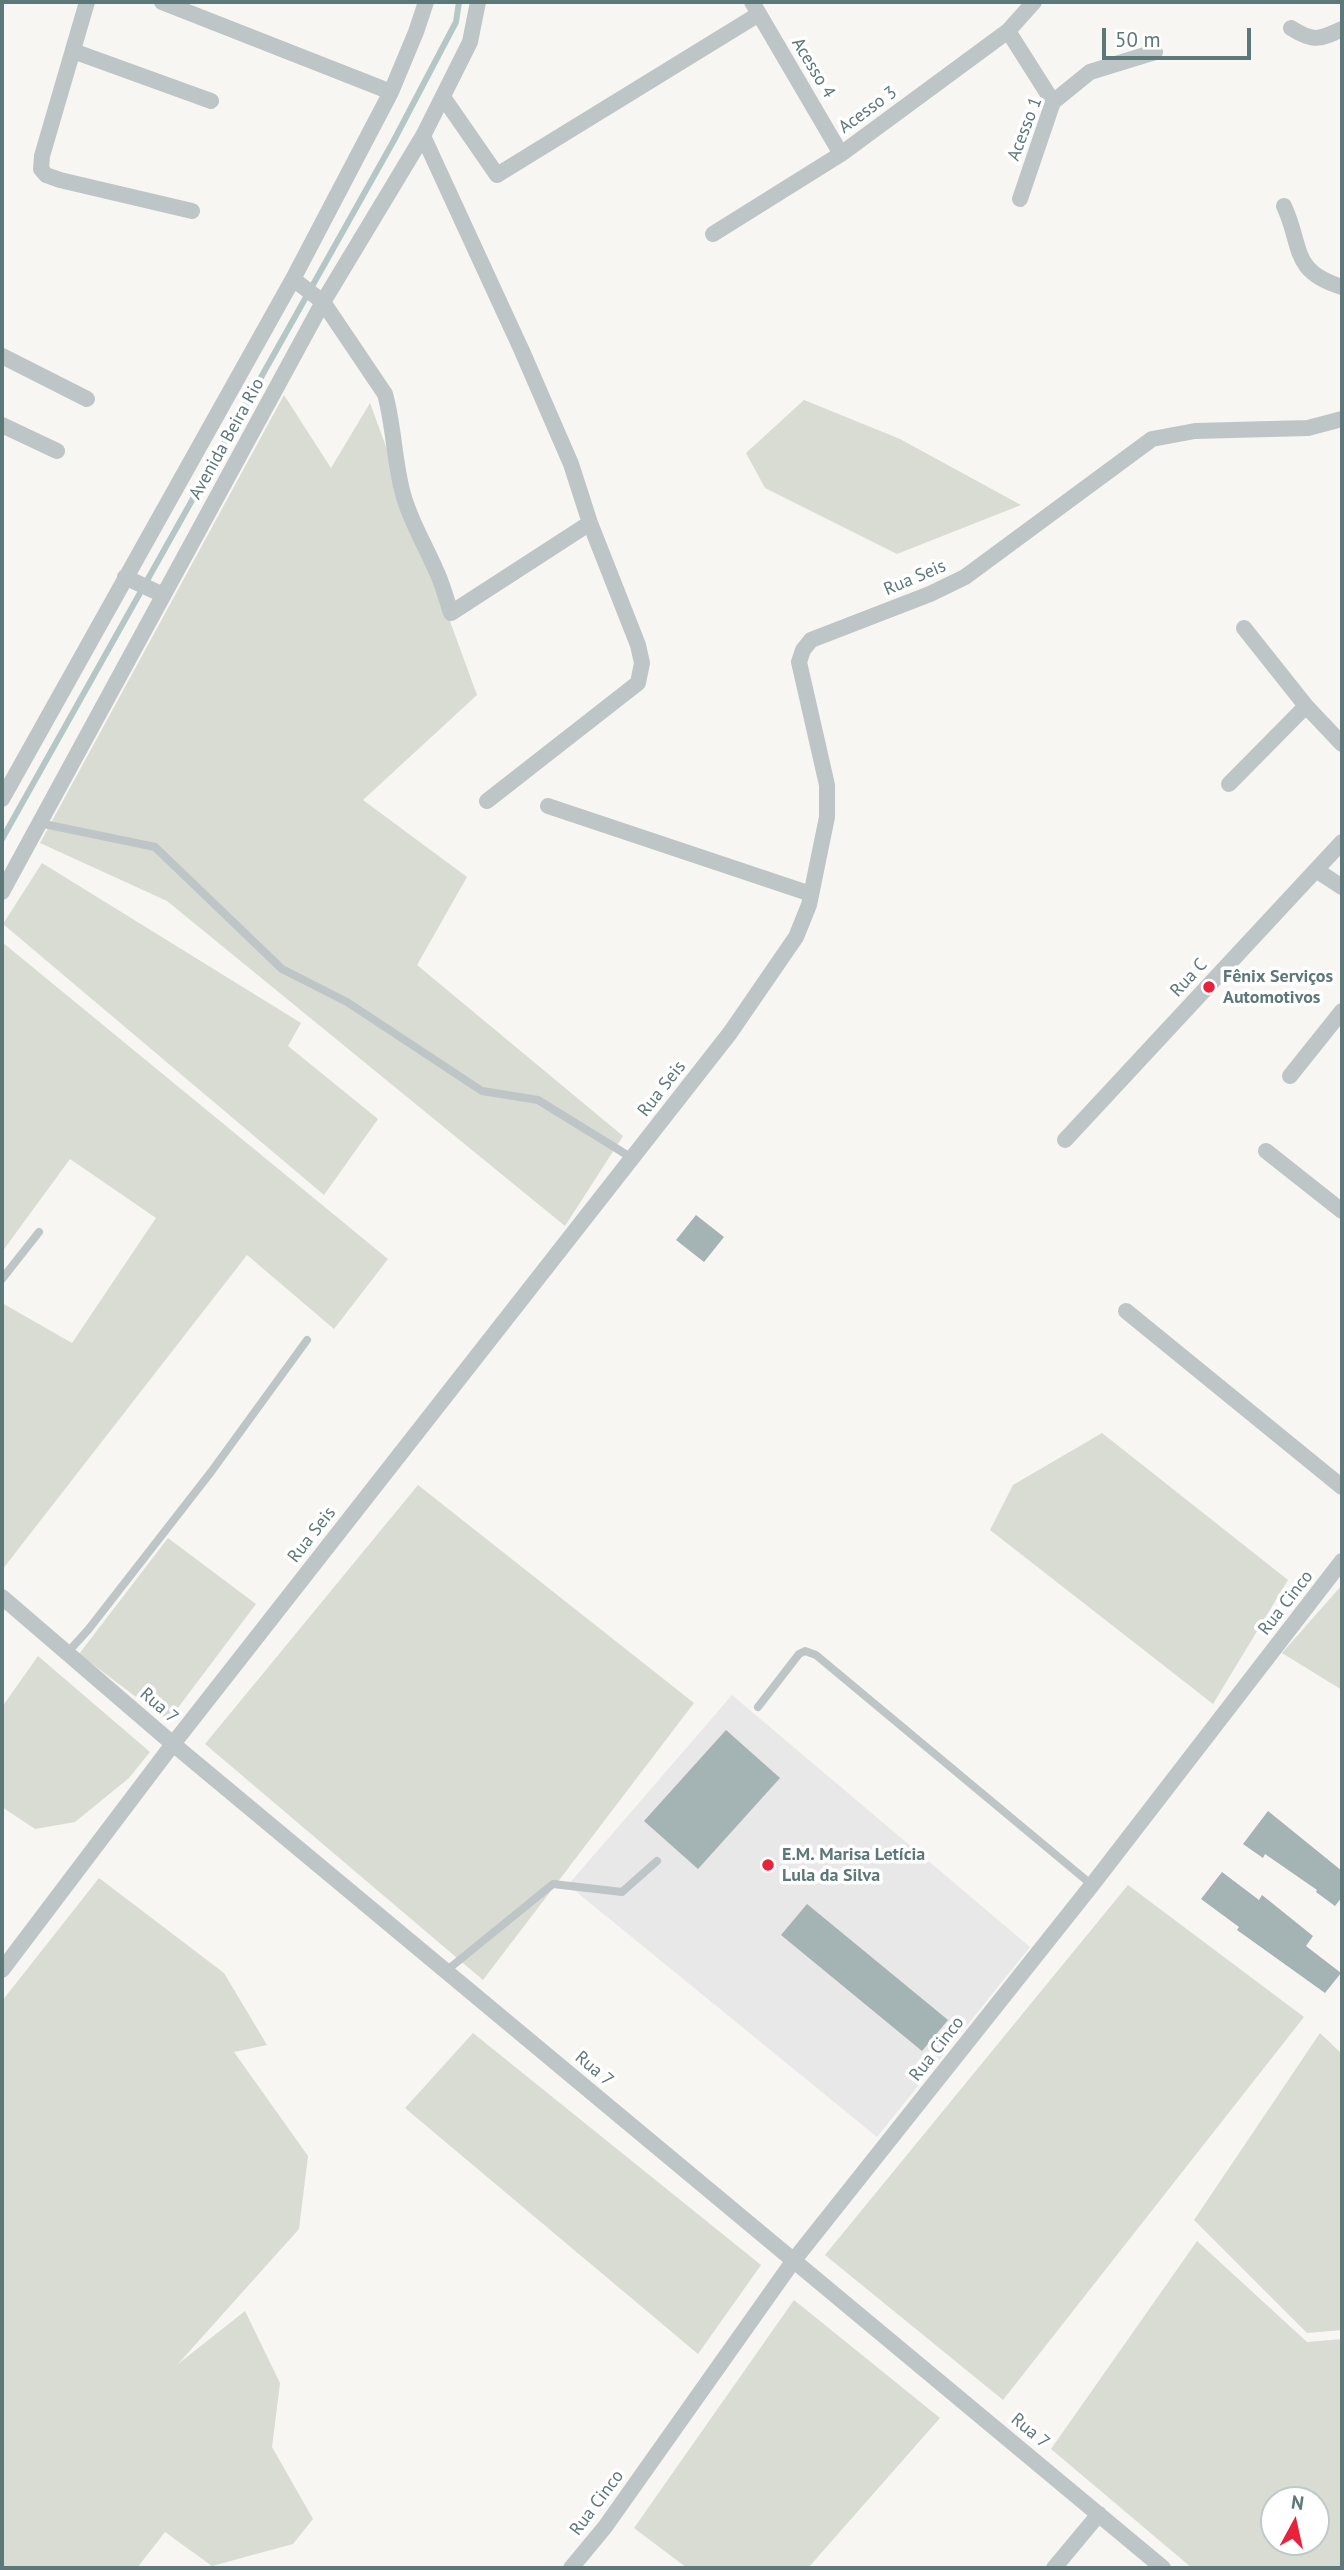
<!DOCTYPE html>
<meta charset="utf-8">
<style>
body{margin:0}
#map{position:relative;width:1344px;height:2570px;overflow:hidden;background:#f7f6f3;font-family:"PT Sans",sans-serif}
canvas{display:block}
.frame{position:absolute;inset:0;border:4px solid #5d7879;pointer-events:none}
.north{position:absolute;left:1260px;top:2486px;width:70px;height:70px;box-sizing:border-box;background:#fff;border:2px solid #bec9c9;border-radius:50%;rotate:8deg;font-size:19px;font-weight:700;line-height:28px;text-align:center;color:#5d7879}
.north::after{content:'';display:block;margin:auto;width:24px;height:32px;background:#e9213a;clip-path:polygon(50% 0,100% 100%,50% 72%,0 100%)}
.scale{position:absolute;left:1102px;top:28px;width:149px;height:32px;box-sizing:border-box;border:4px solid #5d7879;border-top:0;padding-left:9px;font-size:21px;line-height:24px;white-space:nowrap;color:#5d7879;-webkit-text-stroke:5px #fff;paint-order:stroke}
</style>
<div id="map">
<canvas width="1344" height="2570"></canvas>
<div class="frame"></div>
<div class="north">N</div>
<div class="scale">50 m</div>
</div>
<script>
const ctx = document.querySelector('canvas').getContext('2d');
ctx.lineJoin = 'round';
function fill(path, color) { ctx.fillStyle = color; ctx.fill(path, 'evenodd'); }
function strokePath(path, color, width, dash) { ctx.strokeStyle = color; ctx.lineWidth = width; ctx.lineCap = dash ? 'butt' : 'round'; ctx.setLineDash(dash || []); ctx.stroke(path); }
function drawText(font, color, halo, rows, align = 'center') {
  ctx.font = font + ' "PT Sans",sans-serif'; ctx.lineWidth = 7; ctx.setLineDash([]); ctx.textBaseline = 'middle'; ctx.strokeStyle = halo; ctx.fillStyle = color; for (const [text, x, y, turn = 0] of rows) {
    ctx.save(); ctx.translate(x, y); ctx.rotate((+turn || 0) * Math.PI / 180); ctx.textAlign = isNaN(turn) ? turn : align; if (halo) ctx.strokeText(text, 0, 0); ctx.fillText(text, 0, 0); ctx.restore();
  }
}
const built = new Path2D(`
 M732 1695 1030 1947 877 2137 568 1885Z`);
const green = new Path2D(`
 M284 395 331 468 370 403 477 695 363 800 467 877 417 965 623 1136 565 1226 167 901 40 843Z
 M804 400 900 439 1021 505 897 554 765 488 746 453Z
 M42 863 301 1023 288 1046 378 1119 324 1195 3 924Z
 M2 942 388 1259 334 1329 247 1255 2 1570V1303L72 1343 156 1218 70 1159 2 1252Z
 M1102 1433 1288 1580 1213 1704 990 1530 1013 1485Z
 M418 1485 694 1703 483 1980 205 1744Z
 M168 1538 256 1604 168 1721 79 1654Z
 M1342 1585V1690L1282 1653Z
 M38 1656 150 1752 129 1778 75 1822 35 1829 2 1807V1707Z
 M99 1878 224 1973 267 2045 234 2052 308 2156 299 2229 178 2364 245 2311 280 2383 272 2447 313 2519 293 2544 212 2566 165 2532 137 2568H2V2001Z
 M1128 1885 1304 2017 1003 2400 825 2255Z
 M473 2033 761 2265 698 2354 405 2108Z
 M1320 2033 1342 2054V2330L1307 2333 1194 2220Z
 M1197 2241 1307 2342 1342 2339V2568H1192L1051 2449ZM1274 2500H1316V2542H1274Z
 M794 2300 940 2418 808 2568H687L634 2528Z`);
const stream = new Path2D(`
 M2 839 393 142 456 22 459 2`);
const building = new Path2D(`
 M696 1215 724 1237 704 1262 676 1240Z
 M726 1730 780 1778 698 1869 644 1821Z
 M1268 1811 1342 1871V1897L1335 1906 1316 1892 1317 1890 1265 1854 1263 1858 1243 1844Z
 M1222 1872 1259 1900 1262 1895 1313 1936 1306 1946 1341 1973 1325 1993 1237 1930 1239 1927 1201 1899Z
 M807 1904 948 2020 922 2051 781 1935Z`);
const lane = new Path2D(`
 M39 823 155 847 282 969 347 1002 482 1091 538 1100 632 1158
 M2 1279 39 1232
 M67 1653 88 1630 211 1472 307 1340
 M758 1707 799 1654 805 1651 816 1655 1092 1885
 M446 1971 553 1884 622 1892 657 1861`);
const street = new Path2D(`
 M87 2 42 156 41 169 46 175 60 180 192 211
 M162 2 391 92
 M752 2 841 154
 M1291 28C1313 42 1319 40 1342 29
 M1008 31 1053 102
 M73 51 211 101
 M443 97 497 175 759 14
 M423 136 522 351 571 464 590 523 638 645 642 663 638 683 487 801
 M1020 199 1053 102 1090 72 1155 52
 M1284 206C1303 247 1290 271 1342 287
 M713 234 841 154 1008 31 1034 2
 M293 279 323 302 385 394C394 426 394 461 403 494 410 520 424 543 435 568 442 582 446 598 451 613L590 523
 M2 356 87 399
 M2 425 57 451
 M125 577 163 595
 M1244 628 1306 706 1342 744
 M1229 784 1306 706
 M2 799 293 279 391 92 416 32 426 2
 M548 806 811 894
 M1316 870 1342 887
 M2 892 323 302 423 136 470 42 478 2
 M1290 1076 1342 1011
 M1065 1140 1342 842
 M1266 1151 1342 1211
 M1126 1311 1342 1487
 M2 1597 173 1744 1163 2568
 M2 1970 173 1744 730 1033 796 937 809 905 827 817V785L799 662 803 650 811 640 930 594 965 577 1152 439 1195 431 1308 428 1342 419
 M571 2568 605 2527 794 2260 1092 1885 1342 1561
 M1054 2568 1099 2514`);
const markers = [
 [1209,987,7,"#e9213a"],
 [768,1865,7,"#e9213a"]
];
const streetNames = [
 ["Acesso 4",813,68,59],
 ["Acesso 3",868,110,-36],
 ["Acesso 1",1025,129,-69],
 ["Avenida Beira Rio",227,439,-61],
 ["Rua Seis",915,578,-23],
 ["Rua C",1189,978,-47],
 ["Rua Seis",662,1089,-52],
 ["Rua Seis",312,1535,-52],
 ["Rua Cinco",1286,1603,-52],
 ["Rua 7",159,1706,41],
 ["Rua Cinco",937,2049,-52],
 ["Rua 7",594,2069,40],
 ["Rua 7",1030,2431,40],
 ["Rua Cinco",597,2503,-53]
];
const poiNames = [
 ["Fênix Serviços",1223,977],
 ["Automotivos",1223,998],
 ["E.M. Marisa Letícia",782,1855],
 ["Lula da Silva",782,1876]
];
fill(built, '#e7e8e7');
fill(green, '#d9dcd2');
strokePath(stream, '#b4c7c6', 6);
fill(building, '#a4b3b3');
strokePath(lane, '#bdc5c6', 8);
strokePath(street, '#bdc5c6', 16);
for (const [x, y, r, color] of markers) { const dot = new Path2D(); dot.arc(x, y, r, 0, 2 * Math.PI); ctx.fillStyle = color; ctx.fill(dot); strokePath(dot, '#fff', 2.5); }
drawText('18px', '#5d7879', '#fff', streetNames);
drawText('bold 18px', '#5d7879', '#fff', poiNames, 'left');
</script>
